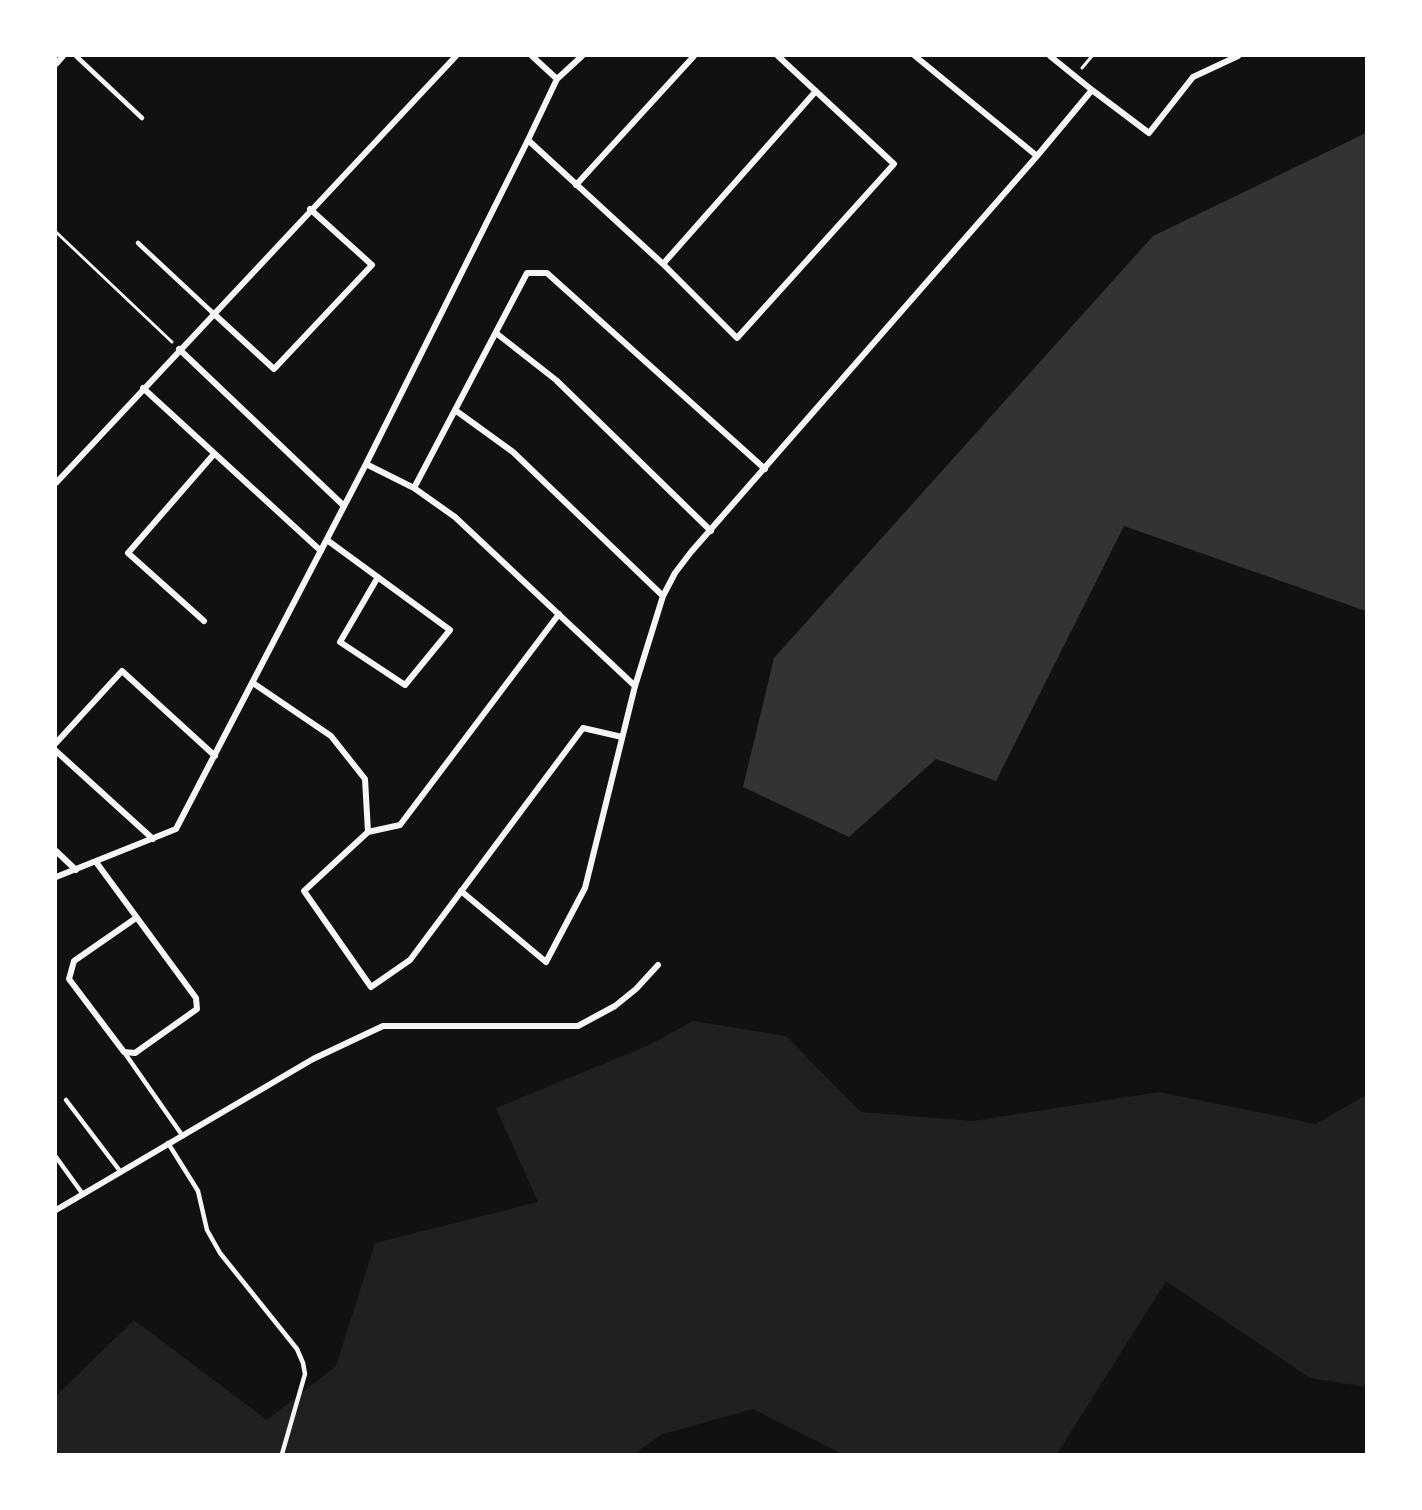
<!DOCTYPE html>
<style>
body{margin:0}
#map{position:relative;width:1422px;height:1510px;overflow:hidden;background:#111;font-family:Manrope,sans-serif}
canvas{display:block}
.frame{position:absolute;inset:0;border:57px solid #fff;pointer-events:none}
</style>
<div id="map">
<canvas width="1422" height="1510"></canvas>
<div class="frame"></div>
</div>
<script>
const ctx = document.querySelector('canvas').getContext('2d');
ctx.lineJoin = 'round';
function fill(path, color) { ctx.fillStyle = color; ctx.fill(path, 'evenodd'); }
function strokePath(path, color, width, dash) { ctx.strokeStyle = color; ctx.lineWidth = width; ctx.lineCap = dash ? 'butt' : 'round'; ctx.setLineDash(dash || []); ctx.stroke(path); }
const green = new Path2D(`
 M693 1021 786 1036 861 1112 973 1121 1159 1092 1316 1124 1366 1095V1387L1310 1378 1166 1281 1057 1454H842L753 1409 660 1435 635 1454H56V1396L134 1320 267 1420 336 1366 375 1243 538 1202 496 1108 649 1045Z`);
const water = new Path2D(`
 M1366 133V611L1124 526 996 781 936 759 849 837 743 787 774 658 1153 236Z`);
const path = new Path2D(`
 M1082 68 1092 56
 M56 232 172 342`);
const service = new Path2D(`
 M76 56 142 118
 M138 243 213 313
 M124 1052 182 1135
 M66 1100 120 1171
 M168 1143 198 1191 207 1230 220 1253 297 1349 303 1363 305 1374 282 1454
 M56 1157 82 1193`);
const minor = new Path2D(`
 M532 56 557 79
 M915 56 1037 156
 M1050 56 1092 90 1149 133 1193 77 1238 56
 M56 64 63 56
 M528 140 663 264 737 338 894 164 778 56
 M576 185 694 56
 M663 264 816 91
 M213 313 274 369 372 265 310 209
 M496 333 556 380 711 531
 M179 349 344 506
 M143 388 321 551
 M455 410 513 452 663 596
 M366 464 414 488 455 517 635 686
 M56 483 456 56
 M414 488 527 273H547L765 469
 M327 540 450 630 405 685 340 642 378 577
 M559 614 400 825 368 832 304 891 371 987 410 960 583 728 622 737
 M204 621 128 553 214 454
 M253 683 331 736 365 779 368 832
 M56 743 122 671 215 756
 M56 751 153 839
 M56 851 76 870
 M96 862 196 998 197 1009 135 1053 124 1052 69 979 74 961 136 918
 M56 877 176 829 366 464 528 140 557 79 582 56
 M461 891 546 962 585 888 635 686 663 596 675 573 691 552 1037 156 1092 90
 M56 1210 313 1059 383 1026H578L615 1006 636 989 658 965`);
fill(green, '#202020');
fill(water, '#333');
strokePath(path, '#f5f5f5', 3);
strokePath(service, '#f5f5f5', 4.5);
strokePath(minor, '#f5f5f5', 6);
</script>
